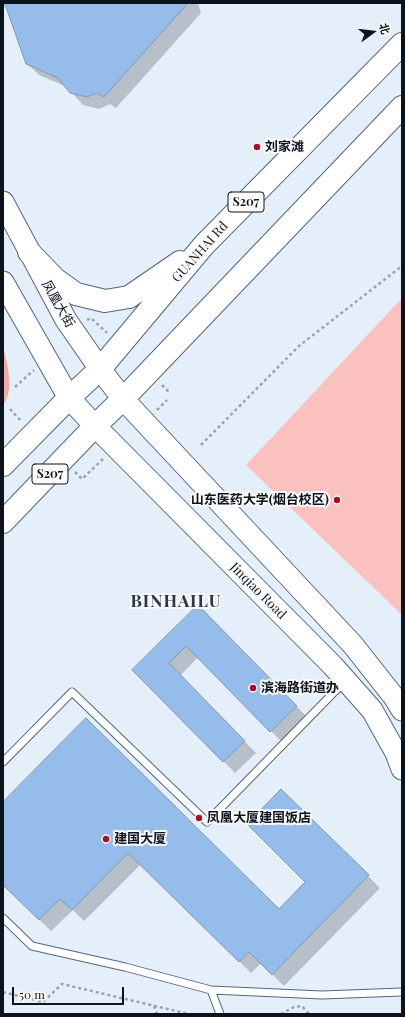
<!DOCTYPE html>
<meta charset="utf-8">
<style>
body{margin:0}
#map{position:relative;width:405px;height:1017px;overflow:hidden;background:#e5effa;font-family:"Playfair Display","Noto Sans SC",serif}
canvas{display:block}
.frame{position:absolute;inset:0;border:4px solid #0b131d;pointer-events:none}
.north{position:absolute;left:353px;top:12px;width:40px;height:40px;-webkit-text-stroke:3px #fbfbfb;paint-order:stroke;rotate:75deg;font-size:11px;font-weight:700;line-height:16px;text-align:center;color:#0b131d}
.north::after{content:'';display:block;margin:auto;width:14px;height:18px;background:#0b131d;clip-path:polygon(50% 0,100% 100%,50% 72%,0 100%)}
.scale{position:absolute;left:12px;top:987px;width:112px;height:18px;box-sizing:border-box;border:2px solid #0b131d;border-top:0;padding-left:5px;font-size:12px;line-height:14px;white-space:nowrap;color:#0b131d;-webkit-text-stroke:3px #fbfbfb;paint-order:stroke}
</style>
<div id="map">
<canvas width="405" height="1017"></canvas>
<div class="frame"></div>
<div class="north">北</div>
<div class="scale">50 m</div>
</div>
<script>
const ctx = document.querySelector('canvas').getContext('2d');
ctx.lineJoin = 'round';
function fill(path, color) { ctx.fillStyle = color; ctx.fill(path, 'evenodd'); }
function strokePath(path, color, width, dash) { ctx.strokeStyle = color; ctx.lineWidth = width; ctx.lineCap = dash ? 'butt' : 'round'; ctx.setLineDash(dash || []); ctx.stroke(path); }
function drawText(font, color, halo, rows, align = 'center') {
  ctx.font = font + ' "Playfair Display","Noto Sans SC",serif'; ctx.lineWidth = 4; ctx.setLineDash([]); ctx.textBaseline = 'middle'; ctx.strokeStyle = halo; ctx.fillStyle = color; for (const [text, x, y, turn = 0] of rows) {
    ctx.save(); ctx.translate(x, y); ctx.rotate((+turn || 0) * Math.PI / 180); ctx.textAlign = isNaN(turn) ? turn : align; if (halo) ctx.strokeText(text, 0, 0); ctx.fillText(text, 0, 0); ctx.restore();
  }
}
const green = new Path2D(`
 M402 298V615L246 465Z`);
const forest = new Path2D(`
 M3 346C7 364 15 389 3 406Z`);
const shadow = new Path2D(`
 M3 3H198L201 13 116 108 110 104 99 109 83 105 67 87 39 75 27 63 8 9Z
 M198 606 308 718 283 743 198 657 180 676 256 753 235 773 134 670Z
 M281 790 380 888 284 986 261 963 251 973 141 864 84 921 73 910 51 931 3 884V803L279 910 307 882Z`);
const building = new Path2D(`
 M3 3H188L104 97 97 93 87 97 70 93 58 78 26 64 6 7Z
 M198 605 297 706 270 732 186 646 169 663 245 741 223 762 132 670Z
 M86 718 279 909 305 882 247 824 281 789 369 875 272 975 249 952 239 962 128 853 72 910 60 899 39 920 3 885V802Z`);
const path = new Path2D(`
 M87 320 91 318 107 333
 M162 385 170 393
 M15 387 34 370
 M10 409 22 422
 M157 410 167 400
 M201 445 299 346 402 266
 M75 472 82 479 103 459
 M3 992 43 1002 62 984 189 1014
 M154 1006 157 1014
 M281 1014 294 1007 302 1006 309 1014`);
const lane = new Path2D(`
 M3 762 72 692 207 822 344 682
 M3 918 32 946 125 967 211 990 322 995 402 992
 M211 990 220 1014`);
const secondary = new Path2D(`
 M3 202 66 320 100 369 123 399 353 645 394 697 402 710
 M3 282 69 398 95 426 333 666 372 710 396 753 402 769`);
const primary = new Path2D(`
 M29 252 55 279 76 294 105 301 129 297 180 262
 M3 465 69 398 100 369 204 245 402 44
 M3 522 95 426 123 399 402 107`);
const markers = [
 [257,147,4,"#a71025"],
 [337,500,4,"#a71025"],
 [253,688,4,"#a71025"],
 [199,818,4,"#a71025"],
 [106,839,4,"#a71025"]
];
const shields = [
 [246,202,36],
 [50,474,36]
];
const shieldNames = [
 ["S207",246,202],
 ["S207",50,474]
];
const poiNames = [
 ["刘家滩",265,147],
 ["山东医药大学(烟台校区)",329,500,"right"],
 ["滨海路街道办",261,688],
 ["凤凰大厦建国饭店",207,818],
 ["建国大厦",114,839]
];
const streetNames = [
 ["GUANHAI Rd",200,252,-48],
 ["凤凰大街",58,304,60],
 ["Jinqiao Road",258,591,45]
];
const districtNames = [
 ["BINHAILU",176,602]
];
fill(green, '#fbc1be');
fill(forest, '#eeaba7');
fill(shadow, '#0003');
fill(building, '#95bceb');
strokePath(building, '#8297b2', 1);
strokePath(lane, '#52667e', 9);
strokePath(secondary, '#52667e', 23);
strokePath(primary, '#52667e', 24);
strokePath(path, '#99a3ad', 2.5, [3, 3]);
strokePath(lane, '#fff', 7);
strokePath(secondary, '#fff', 21);
strokePath(primary, '#fff', 22);
for (const [x, y, r, color] of markers) { const dot = new Path2D(); dot.arc(x, y, r, 0, 2 * Math.PI); ctx.fillStyle = color; ctx.fill(dot); strokePath(dot, '#fbfbfb', 1.5); }
for (const [x, y, w] of shields) { const box = new Path2D(); box.roundRect(x - w / 2, y - 10, w, 20, 3); ctx.fillStyle = '#fbfbfb'; ctx.fill(box); strokePath(box, '#0b131d', 1); }
drawText('bold 12px', '#0b131d', null, shieldNames);
drawText('bold 13px', '#0b131d', '#fbfbfb', poiNames, 'left');
drawText('13px', '#0b131d', '#fbfbfb', streetNames);
ctx.letterSpacing = '1px';
drawText('bold 17px', '#273950', '#fbfbfb', districtNames);
ctx.letterSpacing = '0px';
</script>
